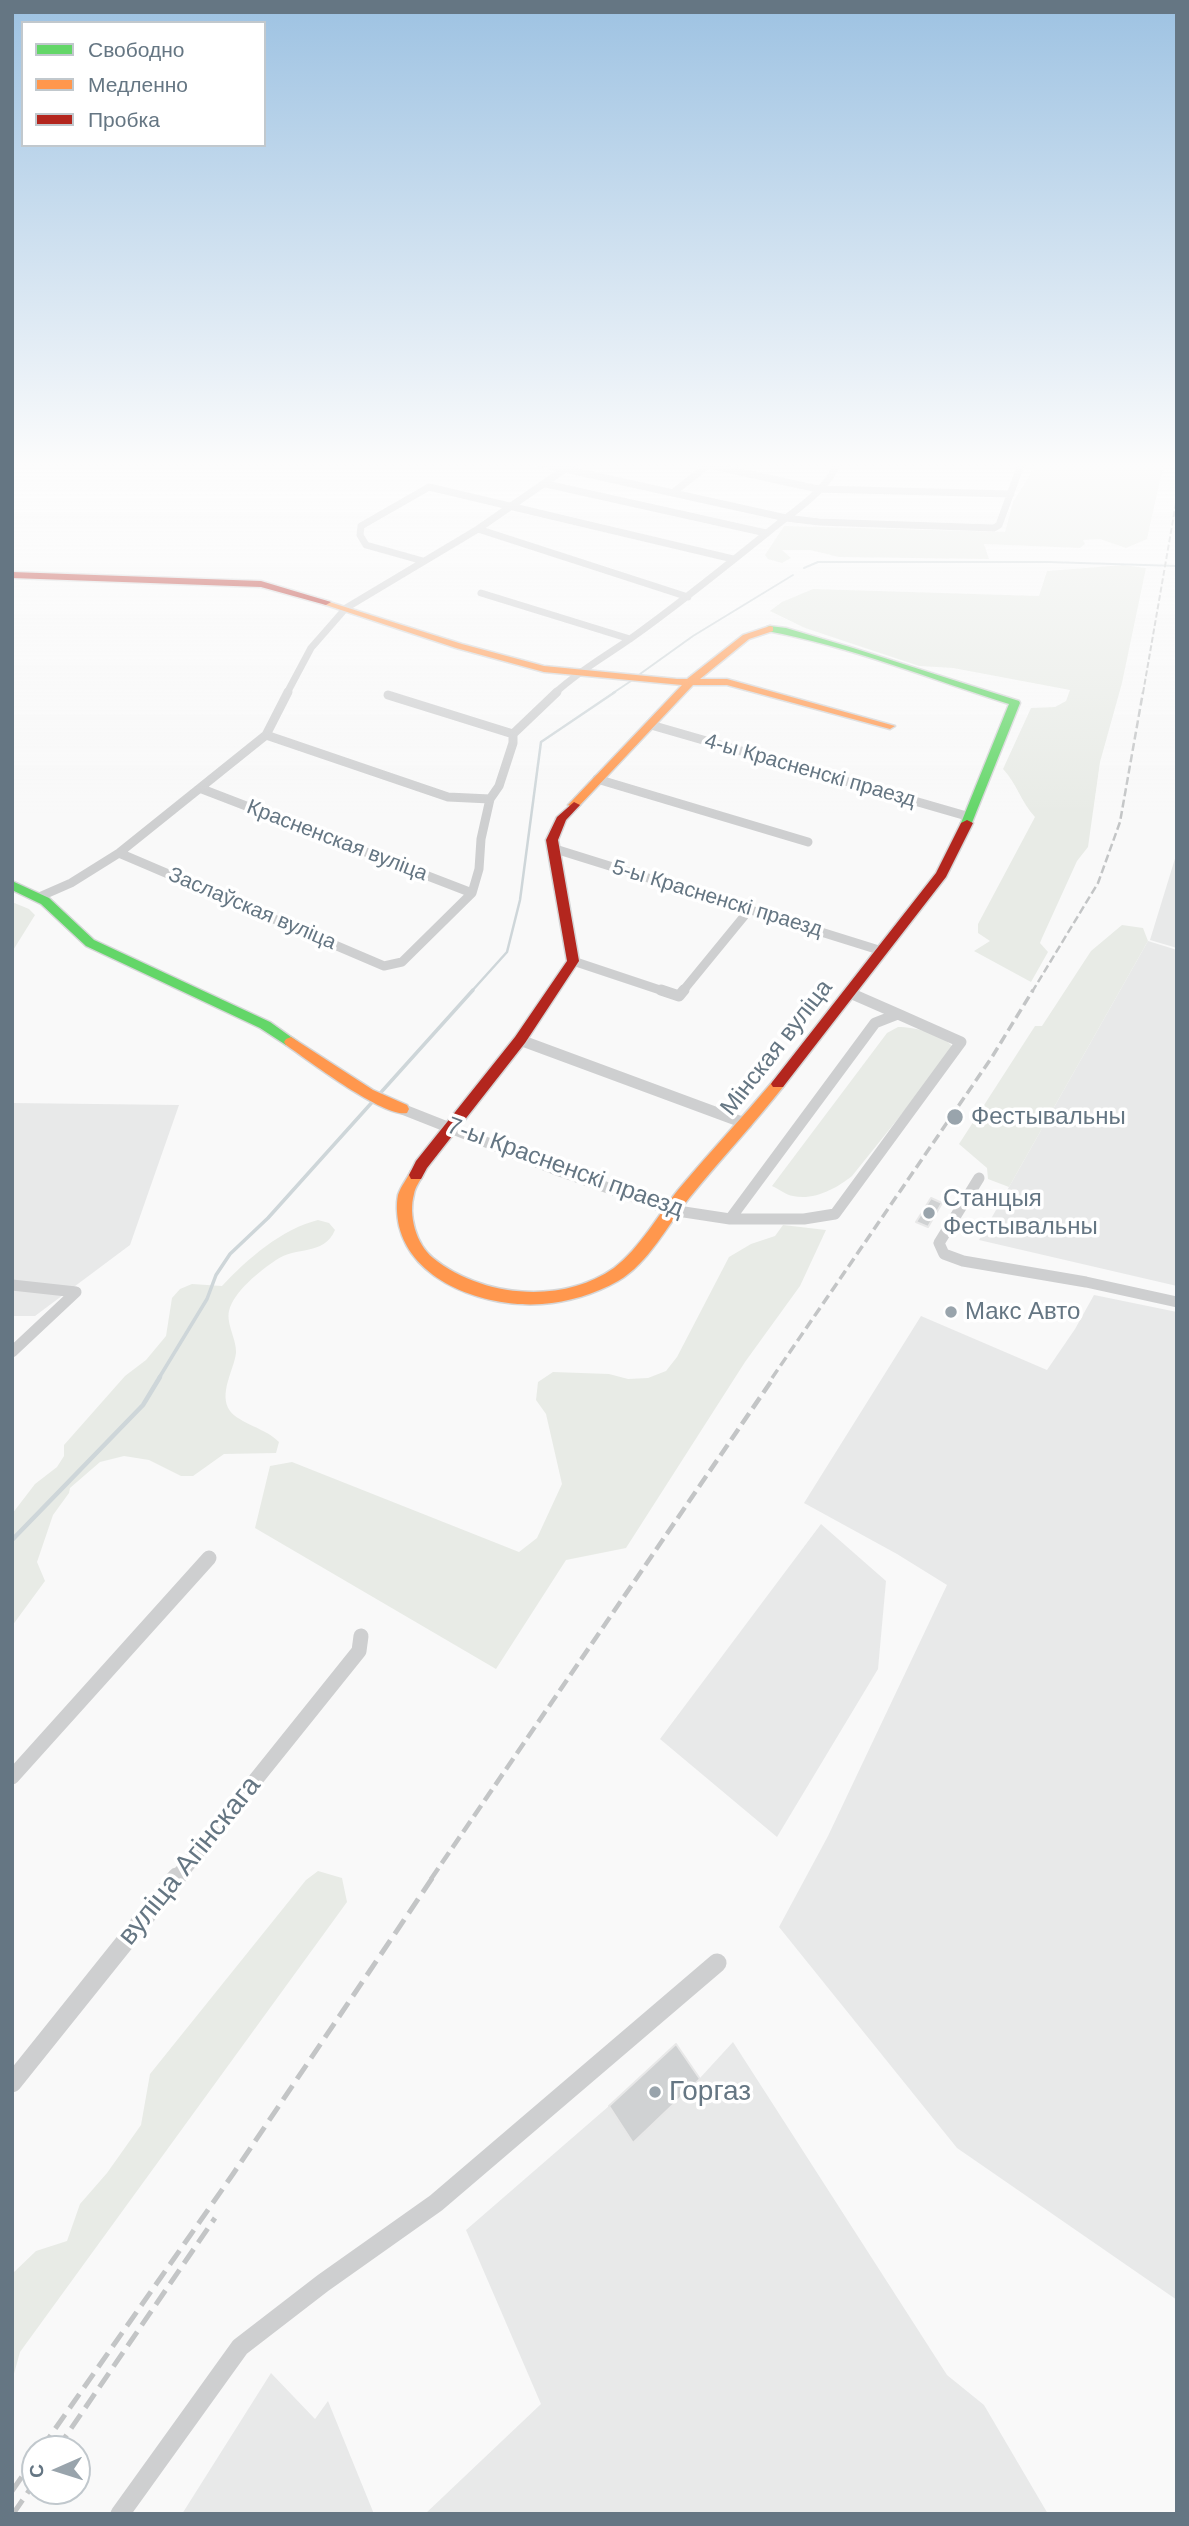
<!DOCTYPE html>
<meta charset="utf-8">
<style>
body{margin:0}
#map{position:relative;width:1189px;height:2526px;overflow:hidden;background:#f9f9f9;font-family:Arial,sans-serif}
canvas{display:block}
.frame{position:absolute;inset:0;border:14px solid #657683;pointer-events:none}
.legend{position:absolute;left:21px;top:21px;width:245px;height:126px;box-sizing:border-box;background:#fff;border:2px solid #c1c8cd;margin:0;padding:9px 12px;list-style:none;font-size:21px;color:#657683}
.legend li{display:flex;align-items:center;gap:14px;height:35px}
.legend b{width:35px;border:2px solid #c1c8cd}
.north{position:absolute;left:21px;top:2435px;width:70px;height:70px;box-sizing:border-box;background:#fff;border:2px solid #c1c8cd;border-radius:50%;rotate:267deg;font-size:19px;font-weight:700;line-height:28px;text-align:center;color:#657683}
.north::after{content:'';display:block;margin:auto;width:24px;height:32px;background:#99a4ac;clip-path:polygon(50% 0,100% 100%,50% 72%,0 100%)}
</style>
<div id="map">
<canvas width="1189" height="2526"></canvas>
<div class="frame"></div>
<ul class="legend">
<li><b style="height:9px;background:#63d668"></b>Свободно</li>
<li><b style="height:9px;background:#ff974d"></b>Медленно</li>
<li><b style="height:9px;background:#b3261e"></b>Пробка</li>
</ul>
<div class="north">С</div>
</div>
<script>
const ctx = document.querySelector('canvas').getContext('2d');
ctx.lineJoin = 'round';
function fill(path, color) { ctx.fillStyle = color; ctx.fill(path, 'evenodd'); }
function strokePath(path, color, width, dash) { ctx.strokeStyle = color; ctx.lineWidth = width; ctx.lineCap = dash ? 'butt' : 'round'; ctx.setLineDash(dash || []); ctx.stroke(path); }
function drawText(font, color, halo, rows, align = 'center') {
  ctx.font = font + ' Arial,sans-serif'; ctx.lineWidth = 7; ctx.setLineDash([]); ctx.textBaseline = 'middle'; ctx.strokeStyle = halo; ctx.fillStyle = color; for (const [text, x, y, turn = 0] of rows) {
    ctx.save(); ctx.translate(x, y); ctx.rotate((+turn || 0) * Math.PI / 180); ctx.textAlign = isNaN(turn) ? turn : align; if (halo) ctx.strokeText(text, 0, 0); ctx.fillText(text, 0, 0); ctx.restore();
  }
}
const built = new Path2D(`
 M1177 852V948L1150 940Z
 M1148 941 1177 950V1286L979 1240Z
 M12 1103 179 1105 130 1245 35 1316H12Z
 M1094 1295 1177 1312V2300L957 2148 779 1927 828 1836 947 1585 897 1554 804 1503 921 1316 1047 1370 1075 1329Z
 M821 1524 886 1581 878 1669 777 1837 660 1739Z
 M733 2042 947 2375 984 2405 1048 2514H425L541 2404 466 2230 609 2106 676 2044 700 2078Z
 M271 2373 315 2419 328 2401 374 2514H182Z`);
const green = new Path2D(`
 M1038 462H1164L1147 539 1126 548 1100 539 1083 540 1085 544 1080 548 984 544 989 559 839 557 810 550H782L791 558 782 563 768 559 765 555 784 526 1005 532 1013 502Z
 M1123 565 1146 568 1122 683 1100 762 1088 847 1077 861 1042 938 1040 943 1048 952 1031 982 974 951 990 941 978 933V924L1035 817C1021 802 1017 784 1003 769L1031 708 1055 707 1066 701 1070 690 953 668 919 666 805 628 770 611 782 602 813 589 1039 596 1047 571Z
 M12 902 29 909 35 915 12 952Z
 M1122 925 1143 928 1148 941 1009 1187 988 1179 987 1168 959 1144 1035 1026H1042L1091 951Z
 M898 1027C914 1027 946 1034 954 1049L852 1176C837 1188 814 1201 793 1196 786 1195 779 1189 772 1186L887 1033Z
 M318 1220 329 1223 335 1230C324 1256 296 1246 276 1260 260 1271 234 1291 229 1311 226 1324 237 1340 236 1353 234 1370 218 1394 230 1411 239 1423 267 1429 279 1442L276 1453 224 1454 193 1476H181L149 1460 124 1456 100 1462 70 1488 69 1493 53 1515 37 1562 45 1581 12 1626V1514L35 1484 57 1467 64 1456V1445L125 1376 146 1360 166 1336 172 1298 180 1289 192 1284 222 1286C247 1259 282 1229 318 1220Z
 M783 1225 826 1230 800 1286 745 1362 626 1548 566 1560 496 1669 255 1528 270 1466 292 1462 519 1552 537 1538 562 1484 546 1414 536 1400 538 1382 553 1372 609 1374 628 1379 648 1378 666 1371 677 1357 729 1257 751 1244 775 1236Z
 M318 1871 342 1878 347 1902 20 2352 12 2381V2274L36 2251 67 2241 80 2204 107 2173 141 2125 150 2074 306 1880Z`);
const streamFar3 = new Path2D(`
 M804 568 818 562H1048L1177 566
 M640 674 693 636 793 575
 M613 693 631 681`);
const streamFar2 = new Path2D(`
 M471 992 507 952 520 900 541 742 615 692`);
const streamFar1 = new Path2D(`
 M159 1378 207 1299 216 1275 230 1254 268 1218 473 990`);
const stream = new Path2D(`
 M12 1540 143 1405 160 1377`);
const building = new Path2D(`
 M931 1198 942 1203 928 1227 916 1222Z
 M676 2044 700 2079 633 2143 609 2106Z`);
const streetFar4 = new Path2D(`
 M533 462 786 518 819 522 994 528 999 525 1022 462
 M694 462 818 489 1011 494
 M546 484 766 533
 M674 492 712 462
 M478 529 688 597
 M423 561 366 545 360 535 361 526 429 487 733 559
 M481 593 630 639
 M287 693 311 648 346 608 478 529 575 462
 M555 693C581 669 608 655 637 634 683 601 727 565 772 529 794 511 828 490 838 462`);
const streetFar3 = new Path2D(`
 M388 695 513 734
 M651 725 970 817
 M266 735 448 797 490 799
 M597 779 808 842
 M202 789 472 893
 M552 848 882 951
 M119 853 384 966 402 962 472 893 479 869 481 839 490 799 499 786 513 743V734L557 692
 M39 897 71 883 119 853 266 735 288 692
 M573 961 666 992
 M682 992 750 909`);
const streetFar2 = new Path2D(`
 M661 990 679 996 684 990
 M850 993 898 1014
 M898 1014 961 1042 835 1214 804 1219H730L875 1023Z
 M520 1040 747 1124
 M402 1109 554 1169 671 1210 730 1219
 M979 1178 939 1243 944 1254 963 1261 1086 1282 1177 1302
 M12 1285 76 1292
 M12 1352 76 1292`);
const streetFar1 = new Path2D(`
 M12 1777 209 1558
 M176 1879 359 1651 361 1636`);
const street = new Path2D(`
 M12 2083 177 1877
 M120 2514 240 2347 323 2283 436 2203 717 1963`);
const fast = new Path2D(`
 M770 626 786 628 853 648 1019 701 1020 703 971 825 961 823 1009 704C930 679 849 646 767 631V627Z
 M12 881 49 898 94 940 270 1022 298 1042 296 1045H286L260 1028 86 946 41 904 12 890Z`);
const slow = new Path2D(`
 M323 600 462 644 544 666 677 679H687L743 635 770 626 773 627V631L749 639 700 679H727L895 726 890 729 727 685H693L578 807 574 808 568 805 570 803 682 685 544 672 456 648 323 604Z
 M291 1037 373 1090 407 1105 409 1109 407 1113C384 1118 308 1060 286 1045L284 1042 286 1039Z
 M778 1079 783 1081 785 1084 783 1087C753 1125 720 1160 690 1197 668 1224 649 1263 618 1281 595 1294 568 1302 542 1304 489 1308 413 1284 399 1226 397 1216 396 1205 398 1195 401 1186 407 1179 411 1171L416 1169 423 1175C420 1181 415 1187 414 1194 408 1215 416 1244 433 1258 481 1297 562 1305 614 1268 640 1248 658 1215 678 1190 709 1153 742 1118 773 1081Z`);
const jam = new Path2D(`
 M12 572 261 581 331 602 326 605 261 587 12 578Z
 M574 802 580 805 566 820 558 840 579 961 525 1043 427 1168 421 1179H411L409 1175 416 1161 515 1037 567 961 546 840 557 817Z
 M967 820 973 823 946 877 783 1087H773L771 1084 773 1081 936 873 961 823Z`);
const railFar4 = new Path2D(`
 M1143 693 1177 497`);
const railFar3 = new Path2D(`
 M1032 992 1098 883 1120 822 1143 692`);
const railFar2 = new Path2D(`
 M772 1378 992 1057 1033 990`);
const railFar1 = new Path2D(`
 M431 1879 774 1377`);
const rail = new Path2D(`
 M41 2449 233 2174 433 1877
 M57 2449 215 2218
 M12 2491 35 2458
 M13 2514 35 2482`);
const markers = [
 [955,1117,9,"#99a4ac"],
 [929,1213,7,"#99a4ac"],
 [951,1312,7,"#99a4ac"],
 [655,2092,7,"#99a4ac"]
];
const farStreetnames = [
 ["4-ы Красненскі праезд",810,771,16],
 ["Красненская вуліца",337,841,21],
 ["5-ы Красненскі праезд",717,899,17],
 ["Заслаўская вуліца",252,909,23]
];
const streetNames = [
 ["Мінская вуліца",777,1048,-52],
 ["7-ы Красненскі праезд",565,1168,20]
];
const poiNames = [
 ["Фестывальны",971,1117],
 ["Станцыя",943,1199],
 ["Фестывальны",943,1227],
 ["Макс Авто",965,1312]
];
const nearStreetnames = [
 ["вуліца Агінскага",190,1861,-51]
];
const nearPoinames = [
 ["Горгаз",669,2092]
];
fill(built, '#e8e9e9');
fill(green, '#e8ebe6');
strokePath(streamFar3, '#ced6d9', 2);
strokePath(streamFar2, '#ced6d9', 2.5);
strokePath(streamFar1, '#ced6d9', 3.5);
strokePath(stream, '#ced6d9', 4.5);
fill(building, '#d0d2d3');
strokePath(building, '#e8e8e8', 2);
strokePath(fast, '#d5d6d7', 3);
strokePath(slow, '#d5d6d7', 3);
strokePath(jam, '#d5d6d7', 3);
strokePath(streetFar4, '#cecfd0', 7);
strokePath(streetFar3, '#cecfd0', 9);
strokePath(streetFar2, '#cecfd0', 11);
strokePath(streetFar1, '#cecfd0', 15);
strokePath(street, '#cecfd0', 19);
fill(fast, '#63d668');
fill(slow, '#ff974d');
fill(jam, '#b3261e');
strokePath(railFar4, '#c3c5c6', 2, [6, 2.5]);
strokePath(railFar3, '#c3c5c6', 2.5, [8, 3.5]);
strokePath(railFar2, '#c3c5c6', 3.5, [10, 5]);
strokePath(railFar1, '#c3c5c6', 4.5, [13, 6]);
strokePath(rail, '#c3c5c6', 5, [17, 8]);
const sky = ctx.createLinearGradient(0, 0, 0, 816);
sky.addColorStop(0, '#9dc2e2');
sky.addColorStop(0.57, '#fcfcfc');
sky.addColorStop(1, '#fcfcfc00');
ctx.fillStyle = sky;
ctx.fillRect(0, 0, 1189, 816);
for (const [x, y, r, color] of markers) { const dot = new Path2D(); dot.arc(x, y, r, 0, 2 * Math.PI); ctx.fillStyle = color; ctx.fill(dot); strokePath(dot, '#fff', 2.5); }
drawText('21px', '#657683', '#fff', farStreetnames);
drawText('24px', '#657683', '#fff', streetNames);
drawText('24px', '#657683', '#fff', poiNames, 'left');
drawText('28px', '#657683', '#fff', nearStreetnames);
drawText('28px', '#657683', '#fff', nearPoinames, 'left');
</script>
